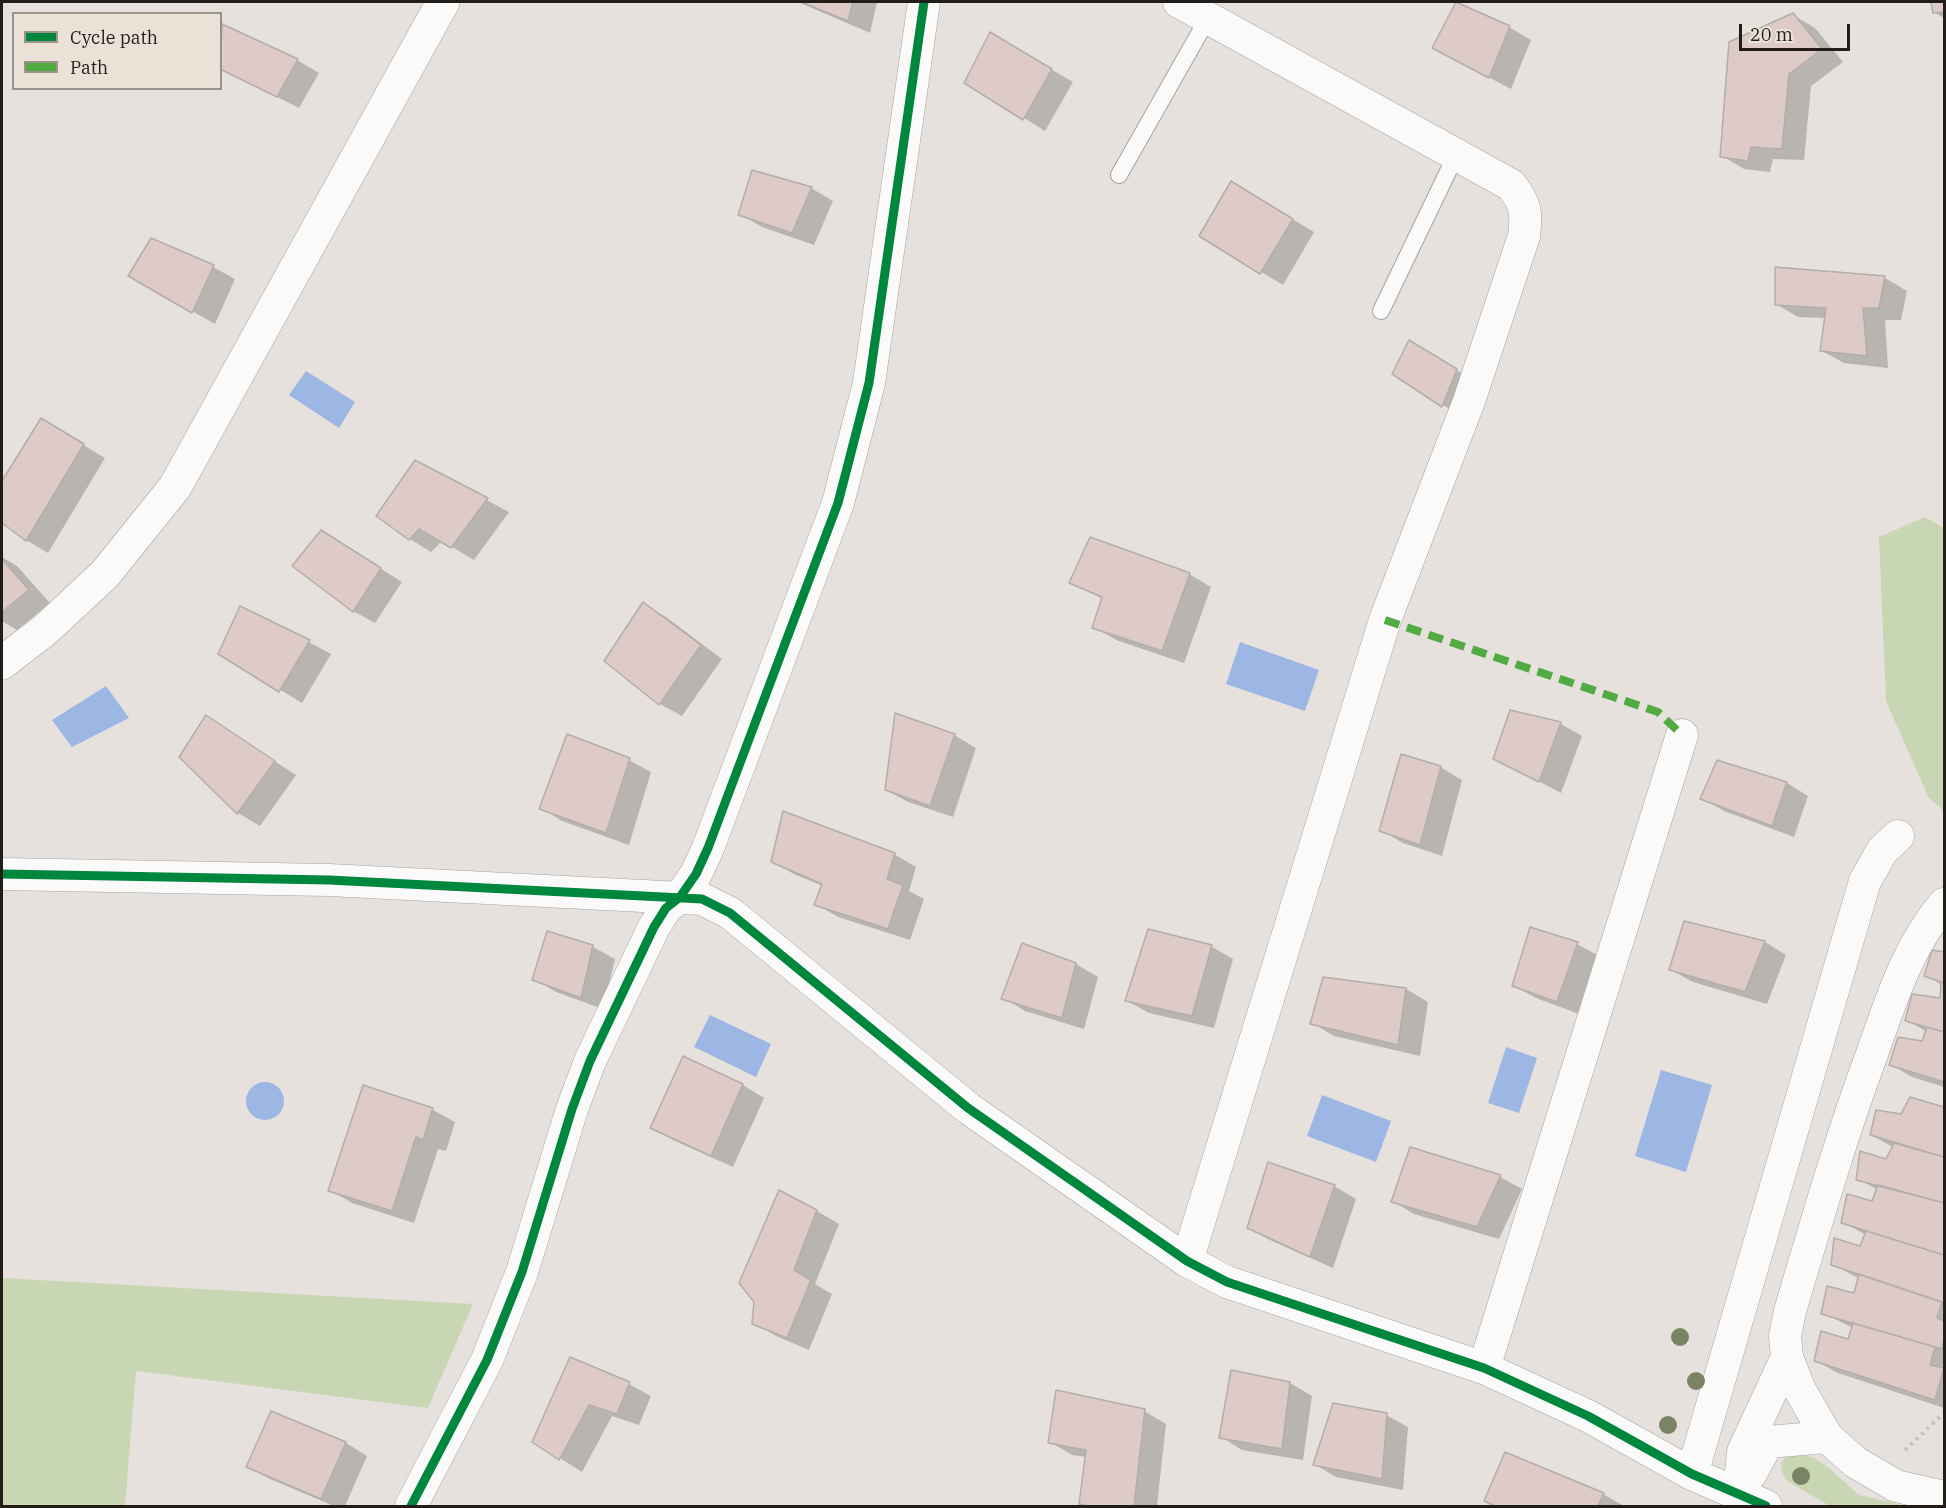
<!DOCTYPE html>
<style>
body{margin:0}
#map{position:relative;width:1946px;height:1508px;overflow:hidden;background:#e6e1dc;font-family:"IBM Plex Serif",serif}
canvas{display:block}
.frame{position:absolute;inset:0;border:3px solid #211e1a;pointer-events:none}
.legend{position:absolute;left:12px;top:12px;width:210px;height:78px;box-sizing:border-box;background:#ebe1d7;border:2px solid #9a938b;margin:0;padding:8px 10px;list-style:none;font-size:18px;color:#211e1a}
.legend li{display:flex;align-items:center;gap:12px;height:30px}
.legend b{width:30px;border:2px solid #9a938b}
.scale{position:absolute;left:1739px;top:24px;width:111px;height:27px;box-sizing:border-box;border:3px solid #211e1a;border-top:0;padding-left:8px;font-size:18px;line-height:21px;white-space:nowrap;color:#211e1a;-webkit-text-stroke:4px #ebe1d7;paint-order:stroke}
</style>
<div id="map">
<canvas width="1946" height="1508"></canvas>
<div class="frame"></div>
<ul class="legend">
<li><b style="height:8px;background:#00873e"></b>Cycle path</li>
<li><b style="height:8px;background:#52aa42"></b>Path</li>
</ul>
<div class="scale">20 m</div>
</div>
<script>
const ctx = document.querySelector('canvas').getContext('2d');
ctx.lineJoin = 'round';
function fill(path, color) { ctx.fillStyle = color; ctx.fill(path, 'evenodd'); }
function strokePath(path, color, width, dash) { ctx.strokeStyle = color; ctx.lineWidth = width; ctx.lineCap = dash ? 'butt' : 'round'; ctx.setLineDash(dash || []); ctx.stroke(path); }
const green = new Path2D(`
 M1925 517 1944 528V811L1929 798 1886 701 1879 537Z
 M2 1278 473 1304 428 1408 136 1371 125 1506H2Z
 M1795 1453 1812 1457 1828 1467 1859 1495 1906 1506H1830L1787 1481 1782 1472 1781 1463 1786 1457Z`);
const water = new Path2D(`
 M306 371 355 402 339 428 289 395Z
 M1240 642 1319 670 1305 711 1226 684Z
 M106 686 129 718 72 747 52 720Z
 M710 1015 771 1044 756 1077 694 1047Z
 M1506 1047 1537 1058 1519 1113 1488 1103Z
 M1661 1070 1712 1085 1686 1172 1635 1156Z
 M246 1101a19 19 0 1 1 38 0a19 19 0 1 1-38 0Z
 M1322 1095 1391 1121 1376 1162 1307 1136Z`);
const shadow = new Path2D(`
 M798 2H877L870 33Z
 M1933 2H1944V18L1934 12Z
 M1793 15 1815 28 1843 62 1811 86 1804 160 1773 159 1770 172 1744 169 1722 156Z
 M223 26 297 60 319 73 299 108 220 68V31Z
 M1509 27 1531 40 1511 89 1456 60Z
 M991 34 1073 82 1045 131 1024 118Z
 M811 188 833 201 814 245 762 227 740 214Z
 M1254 196 1314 232 1283 285 1201 236Z
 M152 240 213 267 235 279 215 324 130 276Z
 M1776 269 1885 278 1907 291 1901 320H1885L1888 368 1844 363 1822 351 1826 318 1798 317 1776 304Z
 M1409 342 1478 383 1464 418 1443 405Z
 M41 420 105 458 48 553 26 540 2 521V483Z
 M415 462 509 512 474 560 442 541 431 552 410 539Z
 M343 545 402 582 375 623 353 611Z
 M2 557 17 566 50 603 17 630 2 621Z
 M1189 574 1211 587 1184 663 1116 640 1094 627 1103 599 1071 583Z
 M644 604 666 617 722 659 682 716 660 704 606 661Z
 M309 642 331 654 302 703 220 653Z
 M1511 712 1561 724 1582 736 1561 793 1495 758Z
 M206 717 296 775 260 826 238 813 181 757Z
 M954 735 976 748 953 817 908 802 886 790Z
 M629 760 651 772 629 845 562 821 541 808Z
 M1718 761 1787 783 1808 796 1794 837 1724 811 1702 798Z
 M1440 767 1462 780 1442 856 1403 843 1381 830Z
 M894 854 916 867 909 891 924 899 910 940 838 917 816 904 823 886 794 874 772 862Z
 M1685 922 1765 942 1786 955 1767 1004 1693 982 1671 970Z
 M1149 930 1212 947 1233 959 1214 1028 1149 1013 1127 1001Z
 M548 932 593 947 615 959 603 1009 556 992 534 979Z
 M1577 944 1599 956 1579 1014 1536 998 1514 986Z
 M1933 951 1944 954V1087L1912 1077 1890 1064 1923 1043 1927 1032 1907 1020 1942 999V985L1925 975Z
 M1076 964 1098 977 1084 1029 1025 1011 1003 998Z
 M1324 979 1406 989 1428 1002 1420 1056 1334 1036 1312 1023Z
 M684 1058 743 1085 764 1098 733 1167 673 1140 651 1127Z
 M364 1087 433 1110 455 1122 446 1151 438 1149 414 1223 352 1203 330 1190Z
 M1911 1098 1944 1109V1408L1838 1373 1816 1361 1849 1341 1853 1328 1823 1313 1855 1295 1860 1279 1832 1264 1861 1248 1866 1235 1843 1222 1873 1203 1878 1190 1858 1179 1887 1160 1893 1147 1871 1135 1902 1116Z
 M1500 1177 1522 1189 1499 1239 1414 1214 1392 1201Z
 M1334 1186 1356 1199 1333 1268 1270 1240 1248 1227Z
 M817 1211 839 1224 815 1284 832 1294 809 1350 776 1336 754 1323Z
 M571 1359 629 1384 651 1396 639 1425 612 1416 582 1472 533 1441Z
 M1290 1383 1312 1396 1303 1460 1242 1450 1221 1437Z
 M1144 1411 1166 1424 1157 1506H1086L1081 1503 1087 1457 1072 1455 1050 1442Z
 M272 1413 346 1443 367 1456 345 1506H334L270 1479 248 1467Z
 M1386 1415 1408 1427 1403 1490 1336 1477 1314 1464Z
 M1603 1494 1624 1506H1496L1486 1500Z`);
const building = new Path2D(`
 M801 2H853L848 21Z
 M1456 2 1510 26 1489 78 1432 48Z
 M1931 2H1944V12L1933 13Z
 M1793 13 1822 49 1789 74 1782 149 1751 147 1748 161 1720 157 1729 42Z
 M222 24 298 59 277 97 220 69Z
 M990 32 1052 69 1023 120 964 83Z
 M752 170 812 187 792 233 738 215Z
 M1231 181 1293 219 1260 274 1199 236Z
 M151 238 214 265 192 313 128 276Z
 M1775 267 1885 276 1879 308H1863L1867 356 1820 351 1826 308 1775 305Z
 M1409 340 1457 369 1442 407 1392 374Z
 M41 418 84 444 26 541 2 523V481Z
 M415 460 488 498 451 548 419 529 409 540 376 516Z
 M321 530 381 568 353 612 292 566Z
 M1090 537 1190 573 1162 651 1092 628 1102 597 1069 583Z
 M2 559 29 590 2 612Z
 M643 602 701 645 659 705 604 661Z
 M240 606 310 640 279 692 218 654Z
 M1510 710 1561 722 1539 782 1493 759Z
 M895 713 955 734 930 806 885 790Z
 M206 715 275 761 237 814 179 757Z
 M567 734 630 758 606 833 539 809Z
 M1401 754 1441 766 1420 845 1379 831Z
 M1717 760 1787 782 1772 826 1700 799Z
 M783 811 895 853 887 879 903 885 888 929 814 905 822 884 771 862Z
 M1684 921 1765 941 1745 992 1669 970Z
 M1530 927 1578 942 1557 1002 1512 986Z
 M1148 929 1212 945 1192 1016 1125 1001Z
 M547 931 593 945 581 998 532 980Z
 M1022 943 1076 963 1062 1018 1001 999Z
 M1932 950 1944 952V983L1924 976Z
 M1323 977 1406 988 1398 1045 1310 1024Z
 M1941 982 1944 983V1032L1905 1021 1912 994 1940 998Z
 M1927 1027 1944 1032V1082L1889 1065 1898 1037 1922 1041Z
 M683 1056 743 1084 711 1156 650 1128Z
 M363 1085 433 1108 423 1140 416 1137 392 1211 328 1191Z
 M1910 1097 1944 1107V1157L1870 1135 1876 1110 1901 1114Z
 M1894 1143 1944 1157V1203L1856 1180 1860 1151 1886 1159Z
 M1410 1147 1501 1175 1477 1227 1391 1202Z
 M1268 1162 1335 1185 1310 1257 1247 1228Z
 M1878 1185 1944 1203V1255L1841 1223 1847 1194 1872 1201Z
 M779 1190 817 1210 794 1270 811 1280 787 1338 752 1324 754 1302 739 1283Z
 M1866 1231 1944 1255V1303L1831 1265 1834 1238 1860 1246Z
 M1859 1274 1942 1302 1937 1318 1944 1321V1339L1942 1349 1821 1314 1827 1286 1854 1293Z
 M1853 1323 1935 1347 1930 1365 1944 1368 1935 1400 1814 1361 1821 1331 1848 1339Z
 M570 1357 630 1382 617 1414 589 1405 559 1460 532 1442Z
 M1231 1370 1290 1382 1282 1449 1219 1438Z
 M1056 1390 1145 1409 1134 1506H1088L1079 1504 1086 1450 1048 1443Z
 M1333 1403 1387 1413 1382 1479 1313 1465Z
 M271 1411 346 1442 321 1499 246 1467Z
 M1505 1452 1604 1493 1598 1506H1495L1484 1501Z`);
const path = new Path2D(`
 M1905 1450 1944 1413`);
const lane = new Path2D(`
 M1119 175 1208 18
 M1381 311 1456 155`);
const street = new Path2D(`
 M1179 2 1511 185C1526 204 1527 213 1524 236L1469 401 1385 620 1187 1261
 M2 874 329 880 702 899 730 913 968 1108 1187 1261 1227 1282 1484 1368 1588 1416 1692 1474 1766 1506
 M1944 904C1908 946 1891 1000 1873 1051 1841 1137 1816 1223 1790 1311L1785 1336 1787 1357 1800 1390 1827 1437 1855 1462 1896 1486 1944 1497
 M1484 1368 1682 735
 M1692 1474 1865 881 1882 851 1898 836
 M1750 1475 1768 1442 1827 1437
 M1739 1494 1743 1452 1787 1357
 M411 1506 487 1360 522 1272 572 1109 590 1061 654 927 666 908 680 897 696 874 708 848 838 503 869 383 924 2`);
const secondary = new Path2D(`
 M2 663 46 629 105 574 175 487 443 2`);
const quiet = new Path2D(`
 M1385 620 1658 712 1682 735`);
const cycleway = new Path2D(`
 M2 874 329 880 702 899 730 913 968 1108 1187 1261 1227 1282 1484 1368 1588 1416 1692 1474 1766 1506
 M411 1506 487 1360 522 1272 572 1109 590 1061 654 927 666 908 680 897 696 874 708 848 838 503 869 383 924 2`);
const trees = [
 [1680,1337],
 [1696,1381],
 [1668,1425],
 [1801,1476]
];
fill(green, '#c9d6b4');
fill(water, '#9db7e4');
fill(shadow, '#0003');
fill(building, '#decac6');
strokePath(building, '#b2aeab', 1.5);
strokePath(lane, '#a6a29e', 18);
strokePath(street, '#a6a29e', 33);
strokePath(secondary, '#a6a29e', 34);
strokePath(path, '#c3c1bf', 4, [3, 4.5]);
strokePath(lane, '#fbfafa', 16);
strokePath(street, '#fbfafa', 32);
strokePath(secondary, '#fbfafa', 33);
strokePath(quiet, '#52aa42', 8, [15, 8]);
strokePath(cycleway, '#00873e', 9);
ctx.fillStyle = '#7a8363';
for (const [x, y] of trees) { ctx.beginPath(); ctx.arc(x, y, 9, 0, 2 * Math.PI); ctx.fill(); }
</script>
